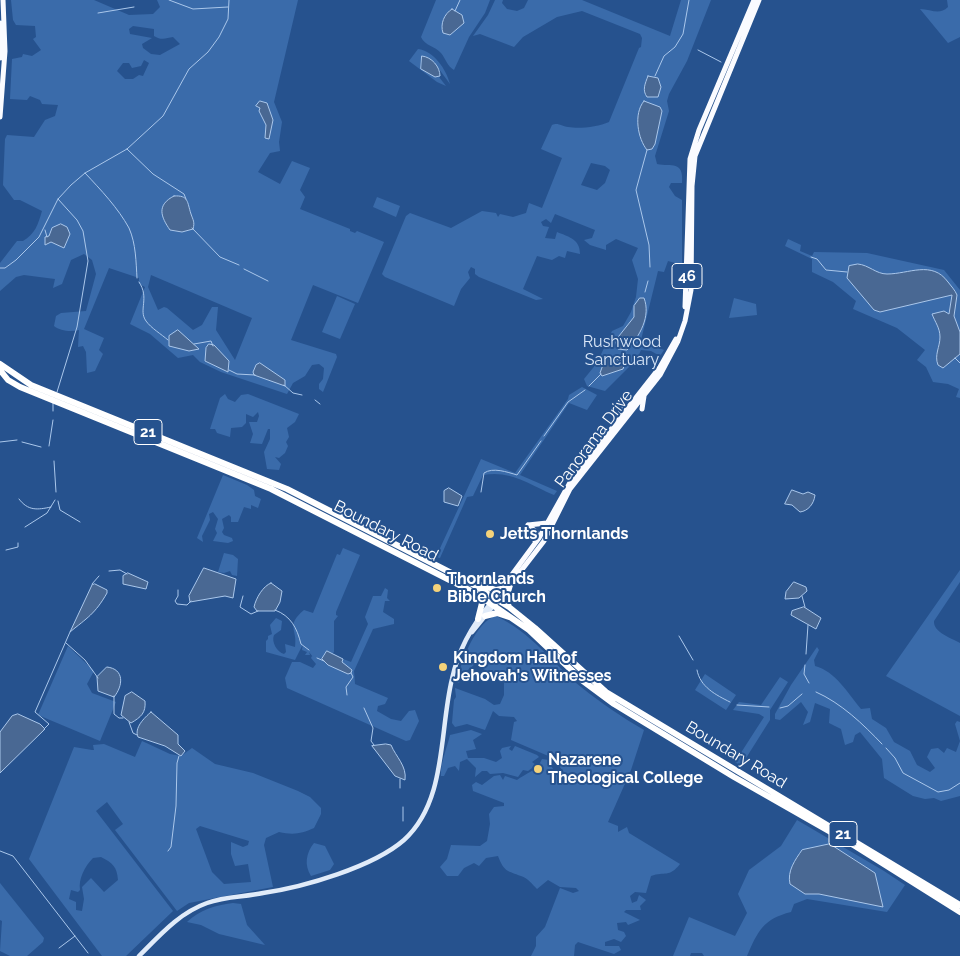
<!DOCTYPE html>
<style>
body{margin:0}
canvas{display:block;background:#26528e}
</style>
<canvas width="960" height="956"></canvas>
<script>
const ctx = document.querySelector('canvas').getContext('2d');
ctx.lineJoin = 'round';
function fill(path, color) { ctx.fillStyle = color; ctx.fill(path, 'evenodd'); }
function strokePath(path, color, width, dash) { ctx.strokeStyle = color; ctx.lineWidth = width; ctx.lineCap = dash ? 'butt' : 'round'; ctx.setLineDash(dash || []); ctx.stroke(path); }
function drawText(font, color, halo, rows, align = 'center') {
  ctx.font = font + ' Raleway,sans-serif'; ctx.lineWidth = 4; ctx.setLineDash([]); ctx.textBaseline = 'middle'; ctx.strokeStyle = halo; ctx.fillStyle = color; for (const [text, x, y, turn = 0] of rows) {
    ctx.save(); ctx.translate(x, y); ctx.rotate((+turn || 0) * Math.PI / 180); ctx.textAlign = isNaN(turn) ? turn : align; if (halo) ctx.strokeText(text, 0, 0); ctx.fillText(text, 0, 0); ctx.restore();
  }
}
const green = new Path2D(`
 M11 0H94L129 15 153 14 160 7 157 0H298L274 102 282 122 279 142 280 151 270 153 258 172 280 184 292 161 310 168 300 190 305 197 300 209 350 229V231L355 233 357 231 384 242 358 303 313 285 291 340 336 354 337 357 323 392 319 389V384L323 379 324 368 319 364 312 365 305 376 293 383 287 394 221 372 200 362 193 355 178 358 150 334 130 324 145 287 139 284V278L109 268 84 329 104 338 99 350 103 354 95 371 87 373 86 352 83 346 78 347 79 330C71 332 60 331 54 326L56 316 61 313 86 311 96 274 92 260 84 254 71 260 62 284 53 288 55 279 24 275 16 277 0 291V263L17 241H23C35 234 38 225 42 211L20 200H14L3 185 5 139 7 135 34 137 45 120 55 116 58 105 42 104 40 100 30 96 27 100 10 99 12 59 22 57 23 54 32 56 41 50 33 39 36 37 35 26 16 25 13 20ZM133 26 154 29V36C162 41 166 38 173 37L180 44 160 55 151 54 143 48 142 44 152 38 130 34 129 29ZM144 60 149 63 143 76 139 75 133 79H125L117 71 123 63H129L132 68 141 66ZM151 275 252 318 235 360 216 330 218 307H212L202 325 193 330 167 308 164 307 158 310 148 287Z
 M436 0H490L485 13 469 37 454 70C447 66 446 59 441 53 435 46 425 46 421 37Z
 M495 0H503L502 3 507 9 517 11 524 8 528 0H582L670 36 681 0H711L687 61 669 94 667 101 669 111 655 156 657 164C671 167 684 160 682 183H671L669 187 675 196 682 200V265L668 261 664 272 658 271 641 340 664 350 660 356 651 351 641 350 637 359 605 391 587 386 584 379 597 363 612 331 623 326 631 312 636 297 638 279 632 260 638 248 616 239 606 245V250L590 245 584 240 592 238 595 230 555 214 551 223 546 219 541 222 543 226 549 227 545 238 555 239 557 232C569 237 580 239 580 254L567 251 565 258 559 256 552 260 537 256 523 289 543 299 536 300 479 277 475 274V269L471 267 468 272 470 278 461 289 454 306 385 277 382 274 406 216 410 213 451 228 482 211 496 213 498 217 500 214 513 217 526 213 529 203 542 208 562 158 541 149 552 125C558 122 561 126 568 127 579 129 598 127 609 122L639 48 641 47 642 38 640 34 582 11 557 17 523 37 514 47 480 34 473 36 488 15ZM591 163 605 166 610 170 605 183 597 190 581 185Z
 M947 0H960V37L948 43 920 9C931 9 939 16 948 7Z
 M418 49C434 51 446 69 450 84L436 65 427 57 421 58 420 68 439 77 446 86 437 82 409 61Z
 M377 197 400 206 396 217 373 207Z
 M788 239 801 245 800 251 812 256 814 252 867 253 944 270 960 290V398L956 397 959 389 948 384 933 382 926 367 917 360 925 350 897 328 853 309 856 301 833 282 812 272V259L785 246Z
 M337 296 355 304 340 339 322 332Z
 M734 298 756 304 757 315 729 318Z
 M582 387 597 395 587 410 569 403 520 475 557 491 554 495C528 484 511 470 483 475L473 496 467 497 440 558 436 557 481 459 515 473 568 399 569 395Z
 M225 394 228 399 235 402 241 395 248 394 299 414 295 422 287 428 289 437 286 442 288 446 285 453 279 458 275 457 281 464 279 470 267 469 264 452 270 439V429H268L262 444 250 443 253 434 249 422H257L259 416 258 412 253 417 246 414V423L242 427 231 428 230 437 217 433 215 429H210L220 398Z
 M223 475 247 485 254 490 255 496 261 499 258 508 251 505V509L244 507 238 522H231V517L229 515 222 519 224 528 222 532 224 535 232 538 233 541 228 543 213 541 217 533 215 529 218 519 213 512 209 514 210 520 202 536 203 542 197 538Z
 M343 548 360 555 336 612V615L338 616 334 621V652L332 654 326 652 323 656 328 665 348 674 352 672 342 662 343 659 351 662 368 624 365 617 373 596H381L385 588 388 590 387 598 390 601H385L383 612 394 619V624L373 629 354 671 355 684 388 698 385 704 378 706 377 711 391 719 401 721 409 711 415 710 419 721 410 740 406 741 287 688 285 678 292 662H300L313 668 316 664 311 658 312 656 313 657 309 652 310 655H305L307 652 302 650 303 644 295 660 266 652V641L268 639V636L272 634 270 625 276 618 282 621 281 630 274 635C271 642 277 652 284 654L286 652 285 644 295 647C298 629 285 626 304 610L313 613 337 554 340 555Z
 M224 553 233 555 238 559 237 576 232 575 230 571 224 573 218 572Z
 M960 570V582L934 621C933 632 951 638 960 643V716L886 676Z
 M496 616C531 632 552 663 581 687 601 703 623 718 644 730L631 770 608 822 618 826V832L627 827 629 833 680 864C669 878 665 871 651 876L646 893 635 892 630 896 632 903 637 901 639 895 646 900 640 906 641 910H626L624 912 640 920 628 925 626 922 617 923 618 930 624 932 626 936 621 942 614 939 605 942V946H619L621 950 614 954 578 942 575 945 574 956H531L536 946V937L545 927 560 888 573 893 579 891 576 888 560 887 548 880 537 889C532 884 528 878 521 876 508 871 504 872 498 856L486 858 479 866 474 863 464 868 458 876H447L440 867 447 859 451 845 480 846 487 841 490 824 489 814 494 807 504 806V803L473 791 472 785 476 782 482 785 494 776 500 775 503 780 505 776 517 780C525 774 538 770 542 759L549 760C551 767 556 775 563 777L566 775 553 758 511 740 514 722 517 721 514 717 499 716 493 711 485 730 467 724 455 727 452 723 454 700 456 697 455 688 485 699 494 705 500 704 504 695V683L502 680 475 664 462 675 459 683 457 682C460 663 476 621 496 616Z
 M68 646 94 671 87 684 92 693 116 702 100 741 38 715Z
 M817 647 819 650 814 660 815 666C836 672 847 692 861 709L870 708 872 719 886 728 894 742 910 751 917 765 930 772 935 768 927 757 931 749 938 748 944 753 947 748 956 752 960 741 955 724 957 721 960 722V796L941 801 934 798 925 799 913 796 884 778 882 759 860 732 855 735 853 742 845 745 841 729 829 723 830 709 815 703 810 722 803 725 808 712 801 702 780 720 775 719V714L791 685Z
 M705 674 736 695 726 710 695 690Z
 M780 677 788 682 770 710V720L741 766 735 762 764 717 759 714 733 710 739 702 761 705Z
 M471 730 482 734 473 740 476 749 466 751 468 758H484L496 762 502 758 500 751 502 748 511 746 509 749 512 751 515 746 537 755 539 757 532 762 536 765 528 771 523 770 518 777 503 773 490 774 487 771H482L475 777 476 768 467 759 460 762 459 771 455 766 448 768 444 776H441C440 764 447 748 450 735Z
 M142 741 170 754 181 756 192 748 215 764 253 773 298 791 310 797 321 808V814L314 828C301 834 293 835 279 832L266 838 264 845 273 887 189 903 177 911 115 830 123 824 107 802 96 811 173 911 126 956H102L29 859 74 747 92 750H94L93 745 104 744 135 757ZM200 826 249 841 248 845 243 847 231 842V854L235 866 248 864 251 882 224 884 212 872 196 829ZM101 857C113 863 117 867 118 880L104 892 91 878 82 887 84 899 82 911 76 910V902L69 899 71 890 78 892 80 890C78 879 85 866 93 858Z
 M797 820 884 871 905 885 887 912 807 899 794 904 791 912C763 919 758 931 747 956H704L702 953H691L690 956H673L689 917 735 936 747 913 738 894 749 870 781 846ZM830 844 859 862 883 906 819 894H805L790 871 802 850Z
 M314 843 325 846 334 864 330 870 311 876C304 865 306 853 314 843Z
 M0 883 44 938 43 942 27 956H10L0 951 2 921 0 920Z
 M233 903 241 904 247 925 265 945 219 934 201 925 187 922C200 910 215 905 233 903Z`);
const water = new Path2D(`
 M452 9 462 15 464 23 450 35 443 33C440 24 444 14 452 9Z
 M422 56C432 57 440 67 440 76L435 77 421 69Z
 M648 76 658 78 661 87 658 97H647C642 90 645 84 648 76Z
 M260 101 267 103 273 120 269 139 265 138 266 125 259 111 260 108 256 106Z
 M644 101 660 107 662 111 655 144 652 149 647 150C638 139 633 114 644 101Z
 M174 196C189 195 187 202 191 214 193 220 195 222 193 229L182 232 170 230C161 217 156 205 174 196Z
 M61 224 67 227 70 234 64 248 51 242 45 245V237L49 236 52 228Z
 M858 264C869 265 876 274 887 274 909 274 932 260 948 282 951 286 955 290 957 295L954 316 960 332V354L943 368 938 365C934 355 940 347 940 337 940 328 935 322 932 314L944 311 949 314 952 295 880 312 874 310 847 278 849 266Z
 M640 298H644C651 316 640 336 627 350L618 349 615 341 634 317V306Z
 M178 330 199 349 189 351 169 346V336Z
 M209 344 214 345 229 361 228 372 205 361 206 348Z
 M610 357 622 361 624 366 623 369 602 376 600 373 604 362Z
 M260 363 285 380V386L254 375 253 372 256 365Z
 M449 488 462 496 458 506 444 502V491Z
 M792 490 803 494 808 492 815 495C814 504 808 511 800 512L792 505 785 504Z
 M204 568 236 579 233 598 225 596 190 602 189 596Z
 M128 573 148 582 146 589 123 584V576Z
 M794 582 806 587 807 591 799 598 785 599 786 592Z
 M271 583 282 591 280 602 275 611H257L254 607C256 598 263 586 271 583Z
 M95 584 107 590V593C95 614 87 618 70 632L92 585Z
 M804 607 821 618 816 629 791 615 792 611Z
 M327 651 343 659 342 662 352 670 351 673 348 674 328 665 322 659Z
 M107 667C125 669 123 686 114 697L98 691 97 677Z
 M132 692 145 701C146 713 141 717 131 723L121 715 125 696Z
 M151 712 178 735V744L185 751 181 756 165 746 138 737C134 728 144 718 151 712Z
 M18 714 40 724 45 729 0 773V732L12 716Z
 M386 744 391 745C396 757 407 766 405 780L395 776 372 746Z
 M830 844 875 873 883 907 819 894H805L790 884C787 871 795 860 802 850Z`);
const stream = new Path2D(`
 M169 0 193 9 228 7
 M455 11 460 0
 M98 13 134 7
 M698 50 721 62
 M655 76 664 56 675 47 683 34 689 0
 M127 149 153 174 184 194 186 199
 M647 150 636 190 649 245 650 267
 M85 173C101 190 118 208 129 228 136 244 136 262 137 278
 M192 228 220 257 239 265
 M45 230 47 237
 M811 257 817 259 826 270 847 272
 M0 268H5L16 260 39 237 58 199 71 185 85 173 127 149 163 116 189 69 208 52 219 37 228 19 229 0
 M244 269 268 281
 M139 282C150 298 138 310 146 321 151 328 161 334 168 340
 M645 292 648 281
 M194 344 211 341 213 346
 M955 358 960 363
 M229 370 237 374 255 375
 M284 385 293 393 302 395
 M589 386 601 374
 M57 392 77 327 88 261 83 231 77 220 58 199
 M315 400 320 404
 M53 403V411
 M544 436 568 402 585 390
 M0 442 17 440
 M22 442 41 447
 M49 446 53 420
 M54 461 56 492
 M481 492 484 473C493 467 507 472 517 475L541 441
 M19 499C28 511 37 510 51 507
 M58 501 60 510 80 522
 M25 527 47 513 55 500
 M6 550 18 547V543
 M109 571 120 570 127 574
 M92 584 99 576
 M178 590V596L175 601 177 604 187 605 191 601
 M243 596 240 607 251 614 258 611
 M802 596 805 607
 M275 610C291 616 297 628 301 644L309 650
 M679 636 693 660
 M66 643 85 660 98 678
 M806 654 808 625
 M317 658 324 661
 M805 665 804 674 809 683
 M697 670C700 687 716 695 730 702
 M816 692C841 703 863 724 882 744
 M347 695 346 687 353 677 351 673
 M114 696V714L119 718H123
 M737 705 769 707
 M364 708 373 728 371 741 374 745
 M780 708 788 706 802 694
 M129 722 133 733 137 735
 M44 729 49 724 35 712 70 632
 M886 748 895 758 903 773 938 792 949 790 960 783
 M400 788V779
 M403 821V807
 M0 851 13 856 88 953
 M168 851 171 847 176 806 177 763 179 756
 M59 948 75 936`);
const secondary = new Path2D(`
 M472 632 494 605
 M139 956C160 935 179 913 207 903 225 896 245 897 263 893 304 887 373 867 404 840 447 801 439 732 452 679 458 651 473 624 491 603`);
const primary = new Path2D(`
 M0 23V58
 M0 117 5 51 3 0
 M685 307 690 159 699 130 754 0
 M620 402 621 417
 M642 409 644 396
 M528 525 536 532 535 541
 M528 525 547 523
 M494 599 539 538 572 479 660 367 676 339
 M497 602 544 541 570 489 660 375 678 341 685 321 691 290 692 186 695 156 759 0`);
const highway = new Path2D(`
 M0 364 31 385 287 489 469 582 509 607 535 628 606 692 960 905
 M0 370 8 380 20 387 271 489 475 593 529 630 583 681 614 704 734 777 855 846 960 912
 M481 585 496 590 501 589
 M509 607 506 599 510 585
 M485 616 497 613 509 617
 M478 619 482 603 481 596`);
const markers = [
 [490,534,5,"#f4d27a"],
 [437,588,5,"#f4d27a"],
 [443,667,5,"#f4d27a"],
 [538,769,5,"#f4d27a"]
];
const shields = [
 [687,276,30],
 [148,432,28],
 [843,834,28]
];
const shieldNames = [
 ["46",687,276],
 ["21",148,432],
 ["21",843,834]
];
const parkNames = [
 ["Rushwood",622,342],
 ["Sanctuary",622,360]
];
const streetNames = [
 ["Panorama Drive",594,439,-53],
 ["Boundary Road",386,531,27],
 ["Boundary Road",736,755,31]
];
const poiNames = [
 ["Jetts Thornlands",500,534],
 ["Thornlands",447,579],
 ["Bible Church",447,597],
 ["Kingdom Hall of",453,658],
 ["Jehovah's Witnesses",453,676],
 ["Nazarene",548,760],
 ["Theological College",548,778]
];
fill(green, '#3a6baa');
fill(water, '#496893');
strokePath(water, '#aac7eb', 1);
strokePath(stream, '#aac7eb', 1);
strokePath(secondary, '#e0ebf9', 4.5);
strokePath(primary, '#fafbff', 5);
strokePath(highway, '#fff', 6);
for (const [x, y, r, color] of markers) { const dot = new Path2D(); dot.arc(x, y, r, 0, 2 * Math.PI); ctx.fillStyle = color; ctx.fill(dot); strokePath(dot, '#26528e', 2); }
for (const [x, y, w] of shields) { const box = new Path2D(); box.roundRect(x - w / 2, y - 12.5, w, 25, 4); ctx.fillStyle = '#26528e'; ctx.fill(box); strokePath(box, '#fff', 1); }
drawText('bold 15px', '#fff', null, shieldNames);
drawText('16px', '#dae7f8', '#26528e', parkNames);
drawText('16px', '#fff', '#26528e', streetNames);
drawText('bold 16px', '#fff', '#26528e', poiNames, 'left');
</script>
